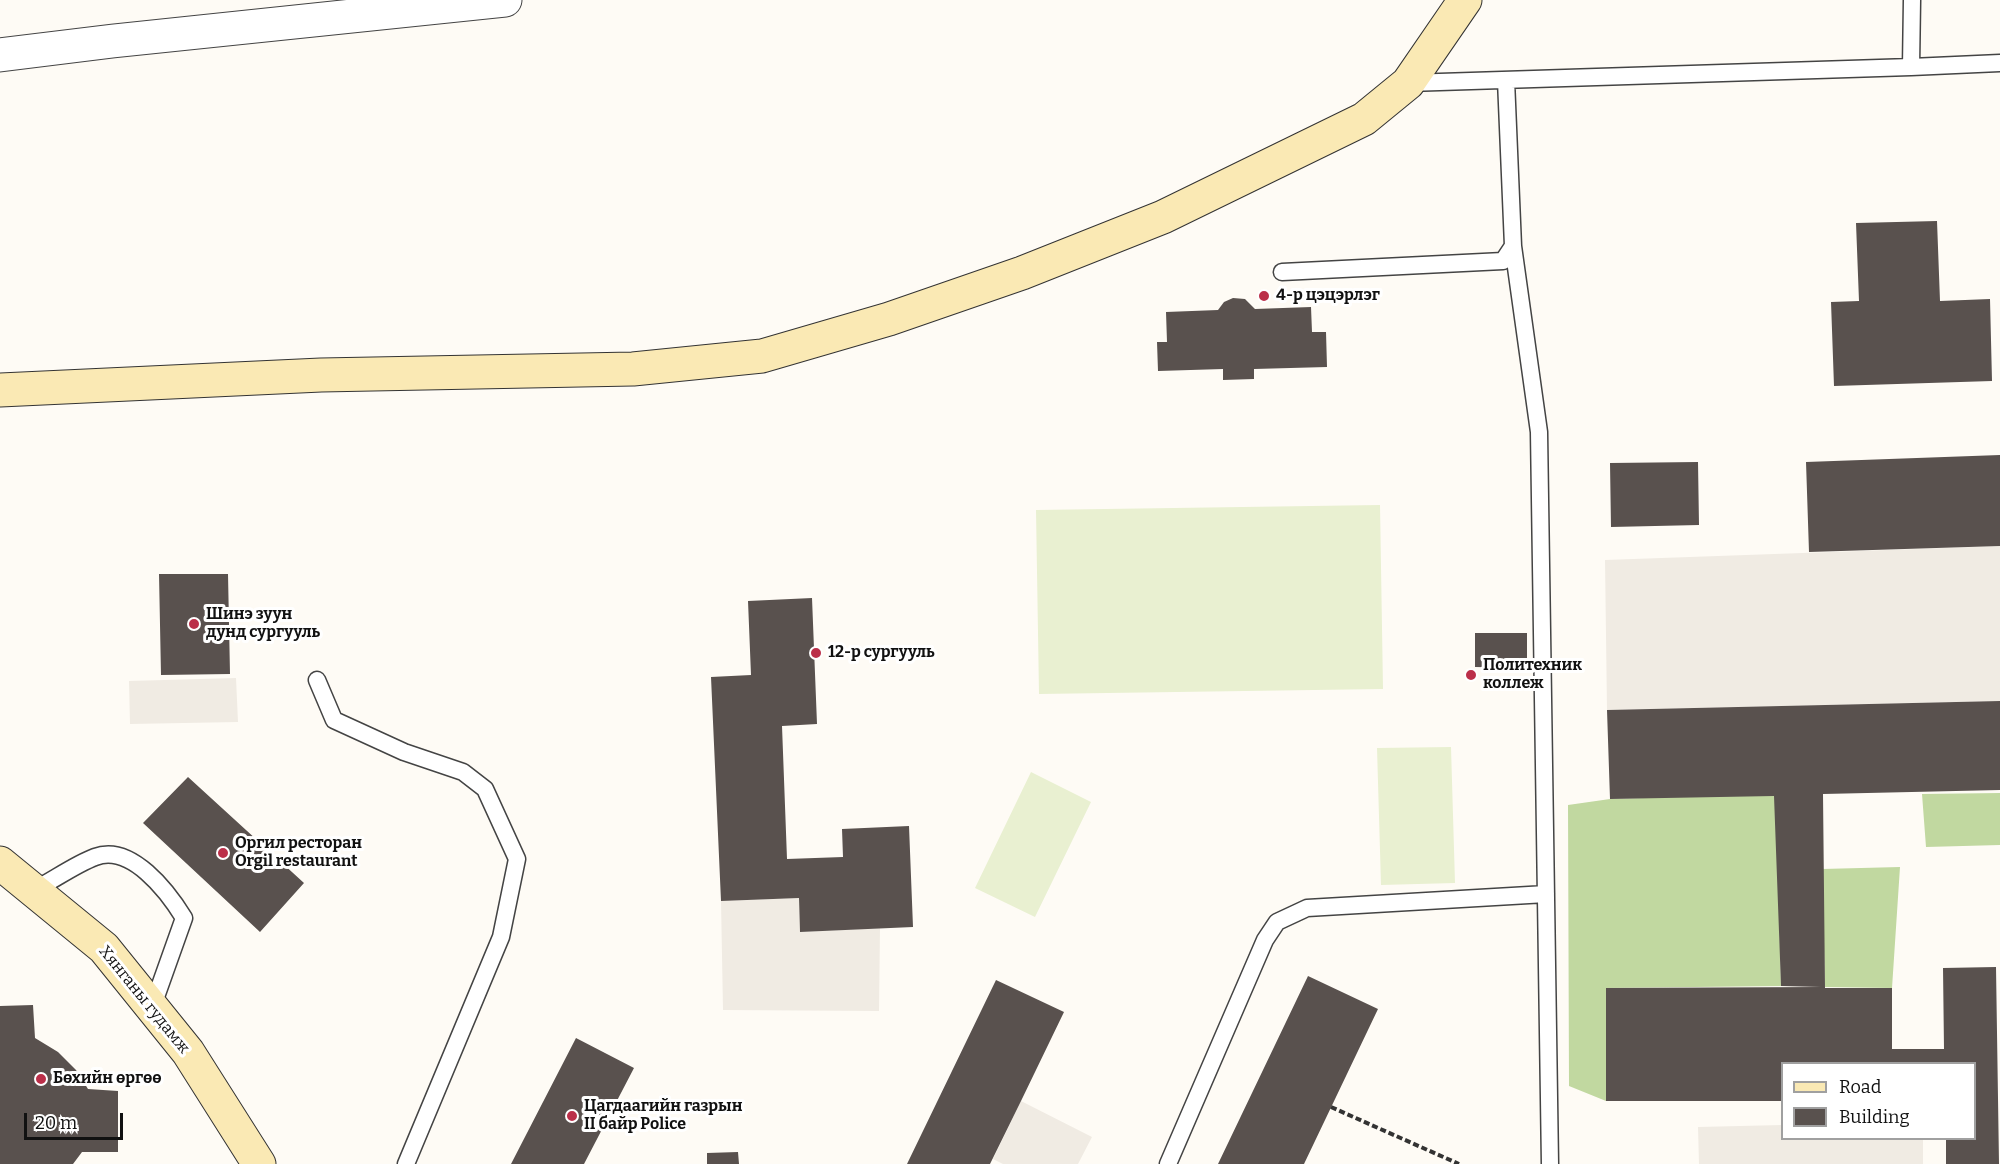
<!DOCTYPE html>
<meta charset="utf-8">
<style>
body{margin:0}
#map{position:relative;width:2000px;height:1164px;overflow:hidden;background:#fefbf5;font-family:Bitter,serif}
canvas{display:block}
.legend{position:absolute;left:1781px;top:1062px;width:195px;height:78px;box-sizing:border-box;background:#fff;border:2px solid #a0a0a0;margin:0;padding:8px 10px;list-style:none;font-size:18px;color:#111}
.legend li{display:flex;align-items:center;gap:12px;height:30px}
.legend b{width:30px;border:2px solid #a0a0a0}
.scale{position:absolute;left:24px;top:1113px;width:99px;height:27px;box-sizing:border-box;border:3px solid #111;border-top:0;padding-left:8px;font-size:18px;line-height:21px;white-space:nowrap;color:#111;-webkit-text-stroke:4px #fff;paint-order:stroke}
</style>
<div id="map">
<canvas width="2000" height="1164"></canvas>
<ul class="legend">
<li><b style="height:8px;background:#fae9b4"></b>Road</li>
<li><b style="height:16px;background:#59514e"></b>Building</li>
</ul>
<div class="scale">20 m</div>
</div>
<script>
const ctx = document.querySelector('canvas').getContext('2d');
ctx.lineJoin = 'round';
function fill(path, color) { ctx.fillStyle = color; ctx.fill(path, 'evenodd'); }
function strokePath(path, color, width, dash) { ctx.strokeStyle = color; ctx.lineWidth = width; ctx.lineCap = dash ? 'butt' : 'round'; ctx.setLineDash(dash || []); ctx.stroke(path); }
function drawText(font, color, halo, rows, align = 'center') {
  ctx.font = font + ' Bitter,serif'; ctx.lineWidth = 6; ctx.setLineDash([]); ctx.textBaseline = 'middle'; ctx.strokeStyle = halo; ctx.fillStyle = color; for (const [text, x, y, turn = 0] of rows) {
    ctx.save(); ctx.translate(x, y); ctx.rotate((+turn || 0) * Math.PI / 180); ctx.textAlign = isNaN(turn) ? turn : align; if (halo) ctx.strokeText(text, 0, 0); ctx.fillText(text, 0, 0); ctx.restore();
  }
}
const forest = new Path2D(`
 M2000 793V845L1926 847 1922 794Z
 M1776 794 1781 986 1606 988V1101L1569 1086 1568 805 1610 799Z
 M1900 867 1892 988 1825 987 1822 869Z`);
const pitch = new Path2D(`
 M1380 505 1383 689 1039 694 1036 510Z
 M1451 747 1455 883 1381 885 1377 748Z
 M1031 772 1091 802 1035 917 975 888Z`);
const plaza = new Path2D(`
 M2000 546V701L1607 710 1605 560Z
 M236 678 238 722 130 724 129 681Z
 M799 898 800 932 880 928 879 1011 723 1010 721 901Z
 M1021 1101 1092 1137 1078 1164H1003L993 1159Z
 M1782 1125V1138L1923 1139V1164H1699L1698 1127Z`);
const building = new Path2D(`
 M1937 221 1940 301 1990 299 1992 381 1834 386 1831 302 1859 301 1856 223Z
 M1233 298 1245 299 1255 309 1311 307 1312 332H1326L1327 367 1254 369V379L1223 380V369L1158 371 1157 342H1167L1166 312 1218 310 1224 302Z
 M2000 455V546L1809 552 1806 462Z
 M1698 462 1699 525 1611 527 1610 463Z
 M159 574H228L230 674 161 675Z
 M812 598 817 724 782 726 787 859 843 857 842 829 909 826 913 927 800 932 799 898 721 901 711 677 751 675 748 601Z
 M1475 633H1527V668L1475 667Z
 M2000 701V790L1823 794 1825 988H1892V1049H1944L1943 968 1996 967 1999 1164H1946V1138H1974V1064H1782V1101H1606V988L1821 987 1781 986 1774 796 1610 799 1607 710Z
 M188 777 304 883 260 932 143 823Z
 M1308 976 1378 1009 1304 1164H1218Z
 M996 980 1064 1012 1021 1101 990 1164H907Z
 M33 1005 35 1038 58 1052 76 1070 88 1089 118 1091V1152H82L73 1164H0V1006Z
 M576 1038 634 1068 584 1164H511Z
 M738 1152 739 1164H707V1153Z`);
const path = new Path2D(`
 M1331 1107 1459 1164`);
const lane = new Path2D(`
 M1911 67 2000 63
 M1408 83 1911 67 1912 0
 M1513 246 1539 432 1550 1164
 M1282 272 1503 261 1513 246 1506 80
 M317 680 334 720 404 752 463 772 485 789 517 859 501 937 406 1164
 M34 890C54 880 74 865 95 857 131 843 168 892 184 918L152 1008
 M1168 1164 1265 940 1277 922 1307 908 1546 894`);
const street = new Path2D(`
 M0 55 113 41 505 0`);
const secondary = new Path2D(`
 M0 390 321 375 633 369 762 356 889 319 1022 273 1163 217 1364 119 1408 83 1465 0
 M0 863 104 948 188 1052 259 1164`);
const markers = [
 [1264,296,6,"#bb2f49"],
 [194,624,6,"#bb2f49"],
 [816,653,6,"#bb2f49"],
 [1471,675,6,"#bb2f49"],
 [223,853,6,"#bb2f49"],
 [41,1079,6,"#bb2f49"],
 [572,1116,6,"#bb2f49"]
];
const poiNames = [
 ["4-р цэцэрлэг",1276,296],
 ["Шинэ зуун",206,615],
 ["дунд сургууль",206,633],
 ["12-р сургууль",828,653],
 ["Политехник",1483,666],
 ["коллеж",1483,684],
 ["Оргил ресторан",235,844],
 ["Orgil restaurant",235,862],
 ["Бөхийн өргөө",53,1079],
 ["Цагдаагийн газрын",584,1107],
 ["II байр Police",584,1125]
];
const streetNames = [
 ["Хянганы гудамж",144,1000,51]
];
fill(forest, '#c1d8a0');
fill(pitch, '#e9f0d1');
fill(plaza, '#f0ebe3');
fill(building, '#59514e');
strokePath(lane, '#444', 19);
strokePath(street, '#444', 35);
strokePath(secondary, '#333', 35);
strokePath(path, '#333', 4, [6, 3]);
strokePath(lane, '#fff', 16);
strokePath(street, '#fff', 33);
strokePath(secondary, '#fae9b4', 33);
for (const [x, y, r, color] of markers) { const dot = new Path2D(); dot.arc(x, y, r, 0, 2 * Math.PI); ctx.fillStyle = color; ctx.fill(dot); strokePath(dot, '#fff', 2); }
drawText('bold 16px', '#111', '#fff', poiNames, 'left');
drawText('16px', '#111', '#fff', streetNames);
</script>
